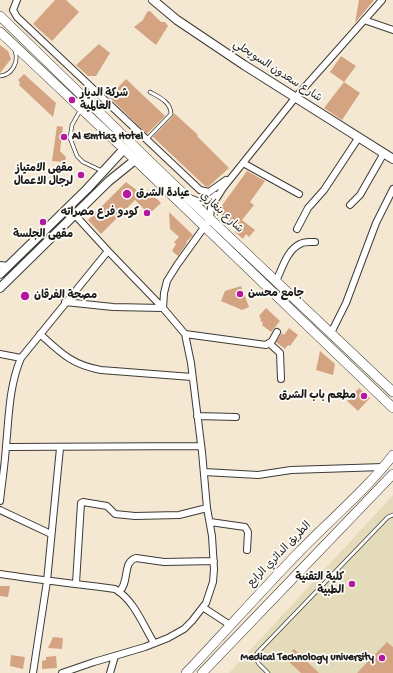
<!DOCTYPE html>
<meta charset="utf-8">
<style>
body{margin:0}
canvas{display:block;background:#f5e8d2}
</style>
<canvas width="393" height="673"></canvas>
<script>
const ctx = document.querySelector('canvas').getContext('2d');
ctx.lineJoin = 'round';
function fill(path, color) { ctx.fillStyle = color; ctx.fill(path, 'evenodd'); }
function strokePath(path, color, width, dash) { ctx.strokeStyle = color; ctx.lineWidth = width; ctx.lineCap = dash ? 'butt' : 'round'; ctx.setLineDash(dash || []); ctx.stroke(path); }
function drawText(font, color, halo, rows, align = 'center') {
  ctx.font = font + ' "Gochi Hand","Playpen Sans Arabic",sans-serif'; ctx.lineWidth = 3.5; ctx.setLineDash([]); ctx.textBaseline = 'middle'; ctx.strokeStyle = halo; ctx.fillStyle = color; for (const [text, x, y, turn = 0] of rows) {
    ctx.save(); ctx.translate(x, y); ctx.rotate((+turn || 0) * Math.PI / 180); ctx.textAlign = isNaN(turn) ? turn : align; if (halo) ctx.strokeText(text, 0, 0); ctx.fillText(text, 0, 0); ctx.restore();
  }
}
const built = new Path2D(`
 M393 495V673H229Z`);
const building = new Path2D(`
 M55 0H66L79 12 52 41 33 24Z
 M359 0H374L355 23Z
 M150 11 161 22H165L168 26 156 45 134 27 143 20 147 12Z
 M99 44 110 53 96 76H88L76 65Z
 M0 45 8 51 11 59 0 73Z
 M341 56 356 66 344 82 330 72Z
 M24 74 56 103 53 117 19 85 20 82 18 80Z
 M126 79 165 116 147 134 109 97Z
 M344 82 360 93 342 120 324 108Z
 M174 113 198 135 197 136 229 168 208 187 205 186 153 137 173 116Z
 M57 126 63 127 60 151 66 157 65 162 52 161Z
 M247 171 265 181 250 202 254 205 242 220 255 230 249 237 246 234 243 239 235 232 237 229 218 211Z
 M126 182 143 195 148 190 161 203 149 214 135 200 101 234 88 220Z
 M169 212 193 235 186 242 187 243 178 256 172 251 176 244 174 242 179 237 170 229Z
 M241 286 249 307 242 310 221 301 225 291Z
 M266 308 280 321 271 332 262 325 263 323 260 320 261 319 259 316Z
 M289 328 298 335 290 346 288 345 285 349 276 342 282 333 284 335Z
 M320 351 335 364 333 375 316 370Z
 M359 388 370 398 358 411 347 401Z
 M0 586H10L8 597 0 596Z
 M53 637 63 638 62 649 48 648Z
 M387 642 393 647V673H357Z
 M294 649 319 673H301L285 658Z
 M11 655 25 657 23 669 10 666Z
 M56 656 57 668 42 669V661L46 660V657Z`);
const lane = new Path2D(`
 M0 76C12 75 19 62 15 51
 M81 109 72 125 70 138 77 156 83 162 102 171
 M147 139 171 114C171 102 159 97 150 92
 M268 673 259 664 255 657 258 652 388 517 393 515`);
const street = new Path2D(`
 M17 0 13 10 17 17 200 190 209 192 226 180
 M364 20 393 30
 M243 163 299 194
 M192 199C202 204 208 202 216 195
 M350 205 360 195 384 153
 M297 229 308 208 324 190 359 137
 M0 265 9 266
 M276 281C282 269 287 250 300 244 304 241 310 242 315 242
 M65 302 113 307 163 308 164 293 167 281 177 265 210 219 211 207 223 188 295 98 382 0
 M331 333 346 303 376 223 393 189
 M40 334C61 353 72 365 101 370L192 377
 M185 334 266 345 272 341 277 332
 M269 343 280 353 281 379
 M0 354 21 358
 M197 416 236 417
 M6 447 201 446
 M204 472 258 475 291 470 383 467
 M0 501C2 482 5 464 6 446 9 416 9 386 21 358L108 251
 M0 510 51 534
 M210 522 245 527 248 532 247 550
 M0 574C38 580 77 584 115 589 134 600 143 625 154 643
 M76 583 81 503 83 502 107 506 115 514 135 516 179 515 207 508
 M119 592C130 582 122 562 136 558L164 562 214 561
 M204 608 230 625
 M33 673 47 581 60 448
 M62 673 94 662 145 647 168 638 184 629 192 621 206 603 213 582 214 569 212 536 207 508 202 452 191 363 185 334 163 308 108 251 75 215
 M110 673 115 656`);
const secondary = new Path2D(`
 M153 0 177 20 244 65 393 159
 M0 274 87 189 124 149
 M0 288 109 181 135 160`);
const primary = new Path2D(`
 M0 16 169 180 393 392
 M0 32 124 149 393 408
 M186 673C224 633 261 591 300 551 331 519 366 490 393 455
 M202 673 393 474`);
const markers = [
 [72,100,4,"#b5179e"],
 [64,137,4,"#b5179e"],
 [81,175,4,"#b5179e"],
 [127,194,5,"#b5179e"],
 [147,213,4,"#b5179e"],
 [43,222,4,"#b5179e"],
 [240,294,4,"#b5179e"],
 [25,296,5,"#b5179e"],
 [364,396,4,"#b5179e"],
 [352,584,4,"#b5179e"],
 [382,658,4,"#b5179e"]
];
const streetNames = [
 ["شارع سعدون السويحلي",277,72,33],
 ["شارع بنغازي",221,213,43],
 ["الطريق الدائري الرابع",280,555,-46]
];
const poiNames = [
 ["شركة الديار",80,94],
 ["العالمية",80,107],
 ["Al Emtiaz Hotel",72,137],
 ["مقهى الامتياز",73,169,"right"],
 ["لرجال الاعمال",73,182,"right"],
 ["عيادة الشرق",136,194],
 ["كودو فرع مصراته",139,213,"right"],
 ["مقهى الجلسة",43,235,"center"],
 ["جامع محسن",248,294],
 ["مصحة الفرقان",34,296],
 ["مطعم باب الشرق",356,396,"right"],
 ["كلية التقنية",344,578,"right"],
 ["الطبية",344,591,"right"],
 ["Medical Technology university",374,658,"right"]
];
fill(built, '#e4dbba');
fill(building, '#d4a382');
strokePath(lane, '#3d3b37', 4.5);
strokePath(street, '#3d3b37', 8);
strokePath(secondary, '#3d3b37', 10);
strokePath(primary, '#3d3b37', 10);
strokePath(lane, '#fff', 3);
strokePath(street, '#fff', 6);
strokePath(secondary, '#fff', 8);
strokePath(primary, '#fff', 9);
for (const [x, y, r, color] of markers) { const dot = new Path2D(); dot.arc(x, y, r, 0, 2 * Math.PI); ctx.fillStyle = color; ctx.fill(dot); strokePath(dot, '#fdfcf7', 1.5); }
drawText('11px', '#1c1c1c', '#fdfcf7', streetNames);
drawText('bold 11px', '#1c1c1c', '#fdfcf7', poiNames, 'left');
</script>
